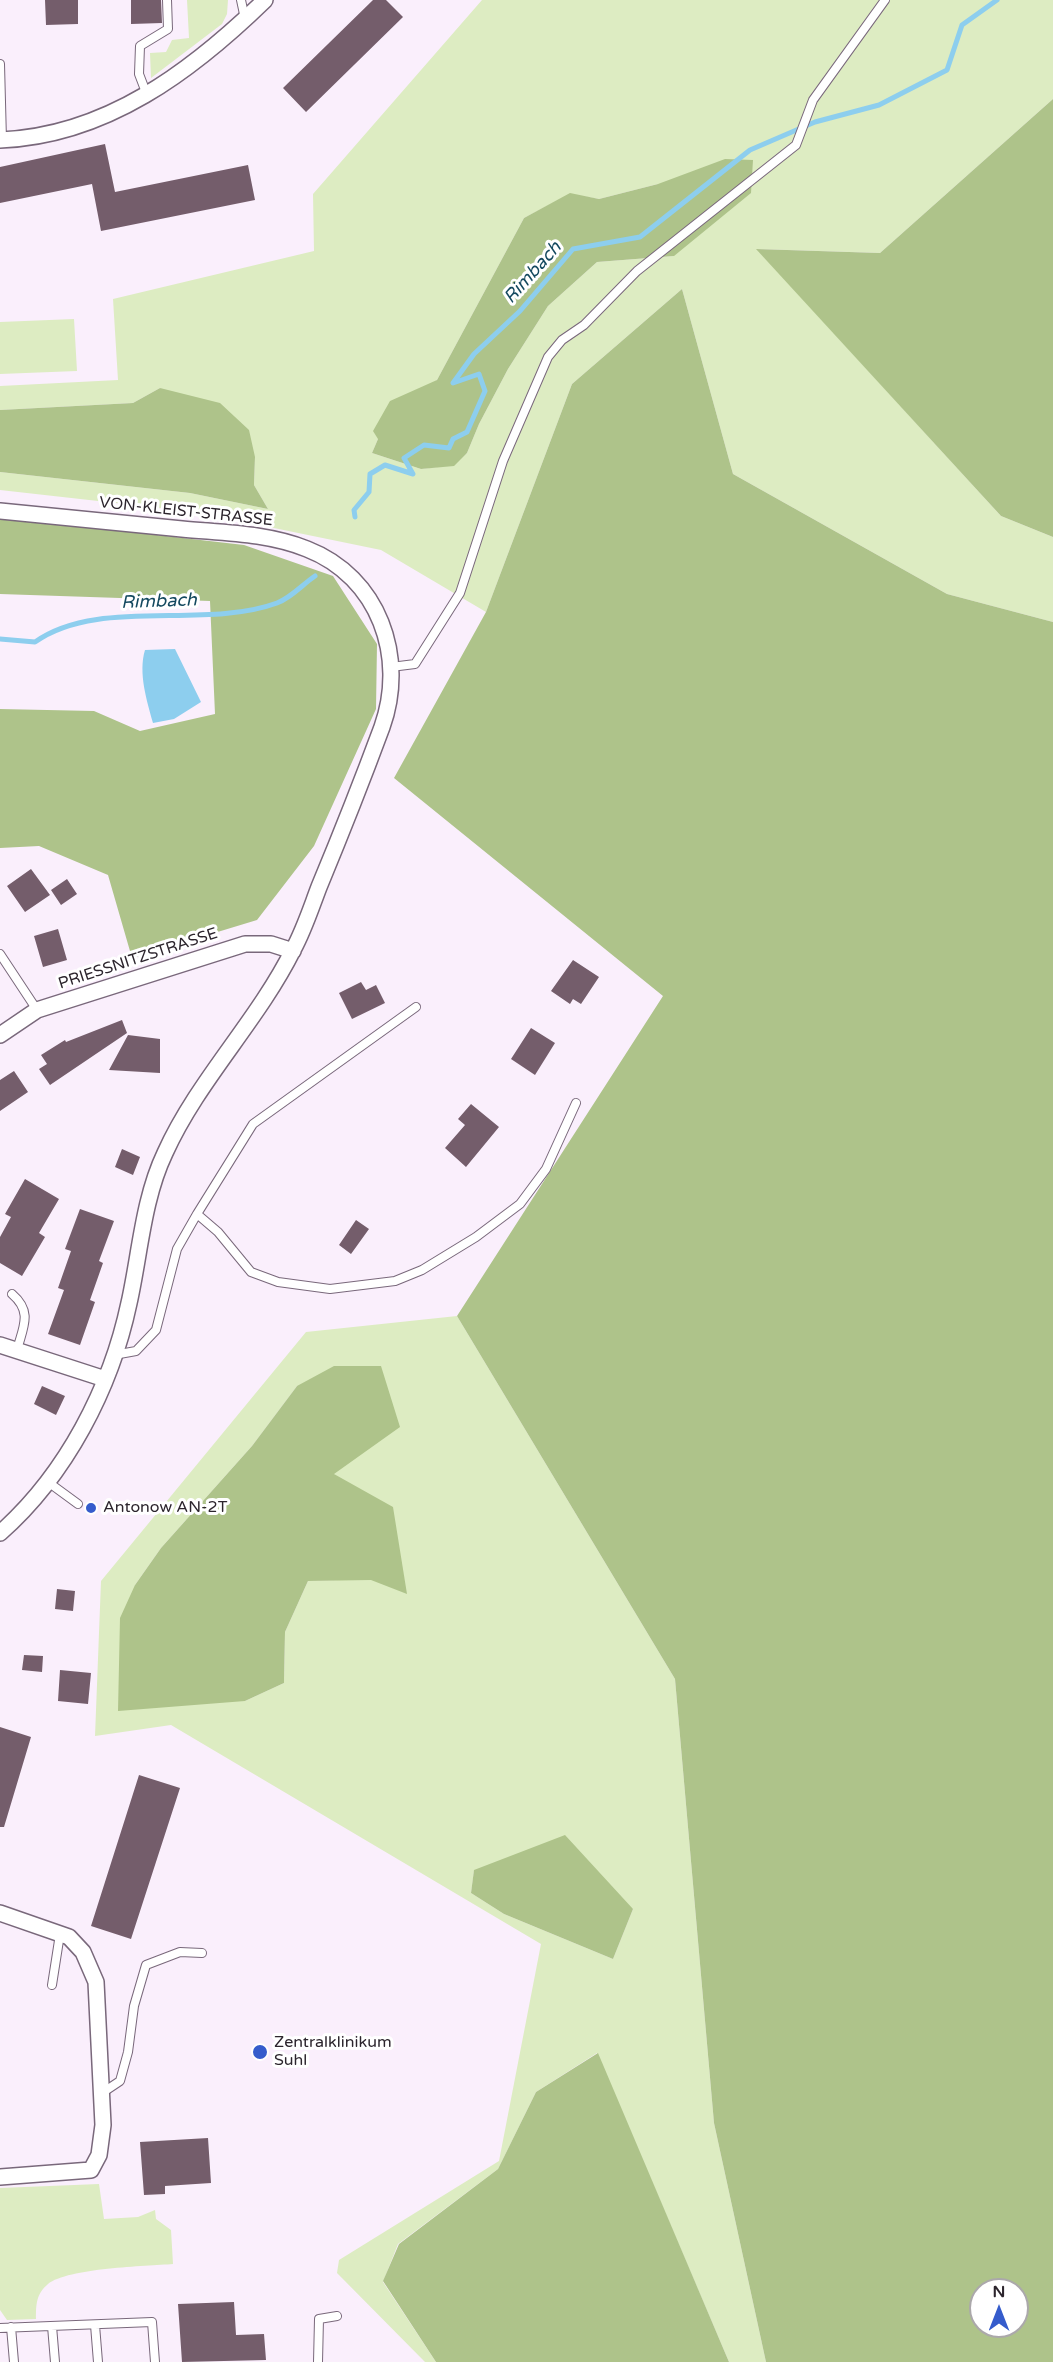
<!DOCTYPE html>
<style>
body{margin:0}
#map{position:relative;width:1053px;height:2362px;overflow:hidden;background:#faeffc;font-family:"Varela Round",sans-serif}
canvas{display:block}
.north{position:absolute;left:969px;top:2278px;width:60px;height:60px;box-sizing:border-box;background:#fff;border:2px solid #aba8ab;border-radius:50%;rotate:0deg;font-size:16px;font-weight:700;line-height:24px;text-align:center;color:#2c252d}
.north::after{content:'';display:block;margin:auto;width:21px;height:27px;background:#355ccc;clip-path:polygon(50% 0,100% 100%,50% 72%,0 100%)}
</style>
<div id="map">
<canvas width="1053" height="2362"></canvas>
<div class="north">N</div>
</div>
<script>
const ctx = document.querySelector('canvas').getContext('2d');
ctx.lineJoin = 'round';
function fill(path, color) { ctx.fillStyle = color; ctx.fill(path, 'evenodd'); }
function strokePath(path, color, width, dash) { ctx.strokeStyle = color; ctx.lineWidth = width; ctx.lineCap = dash ? 'butt' : 'round'; ctx.setLineDash(dash || []); ctx.stroke(path); }
function drawText(font, color, halo, rows, align = 'center') {
  ctx.font = font + ' "Varela Round",sans-serif'; ctx.lineWidth = 6; ctx.setLineDash([]); ctx.textBaseline = 'middle'; ctx.strokeStyle = halo; ctx.fillStyle = color; for (const [text, x, y, turn = 0] of rows) {
    ctx.save(); ctx.translate(x, y); ctx.rotate((+turn || 0) * Math.PI / 180); ctx.textAlign = isNaN(turn) ? turn : align; if (halo) ctx.strokeText(text, 0, 0); ctx.fillText(text, 0, 0); ctx.restore();
  }
}
const green = new Path2D(`
 M187 0H228L227 14 222 24 151 78 150 53 166 52 172 40 189 38Z
 M482 0H1053V99L880 253 757 249 1001 516 1053 537V622L947 594 733 474 682 289 572 384 486 612 381 550 196 512 0 490V472L190 493 268 509 254 485 255 457 160 388 133 403 0 410V386L118 380 113 299 314 251 313 194ZM658 184 674 256 597 262 548 306 508 369 479 424 467 453 454 465 421 469 372 453 378 439 437 380 524 218 570 194 599 199Z
 M74 319 77 371 0 374V322Z
 M457 1316 675 1679 714 2123 766 2362H729L597 2053 536 2092 498 2169 398 2244 383 2282 436 2362H425L337 2273 339 2260 499 2161 541 1944 171 1725 95 1736 101 1581 306 1332ZM297 1386 334 1474 406 1593 371 1579 308 1581 285 1632 284 1683 245 1701 135 1585 161 1548 252 1446ZM474 1871 633 1909 613 1959 504 1914 471 1893Z
 M99 2184 104 2219 138 2217 155 2210 156 2219 171 2230 173 2264C146 2266 68 2268 48 2284 36 2294 36 2305 36 2319L7 2320 0 2310V2188Z`);
const forest = new Path2D(`
 M1053 99V537L1001 516 756 249 880 253Z
 M725 159 753 160 751 193 674 256 597 262 548 306 508 369 479 424 467 453 454 466 421 469 372 453 378 439 373 431 390 401 437 380 524 218 570 193 599 199 658 184Z
 M682 289 733 474 947 594 1053 622V2362H766L714 2123 675 1679 457 1316 663 996 394 778 486 612 572 384ZM981 2290H1017V2326H981Z
 M160 388 220 403 249 430 255 457 254 485 268 509 190 493 0 472V410L133 403Z
 M0 517 244 545 333 576 377 644 376 709 314 846 257 920 132 958 108 875 39 846 0 848V709L94 711 140 731 215 714 210 601 0 594Z
 M334 1366H381L400 1427 334 1474 393 1507 407 1594 371 1580 308 1581 285 1632 284 1683 245 1701 118 1711 120 1618 135 1585 161 1548 252 1446 297 1386Z
 M565 1835 633 1909 613 1959 504 1914 471 1893 474 1870Z
 M598 2053 729 2362H436L383 2281 399 2244 498 2169 536 2092Z`);
const water = new Path2D(`
 M175 649 201 702 174 719 153 723C147 701 138 673 145 650Z`);
const stream = new Path2D(`
 M355 517 354 510 369 492 370 474 385 465 413 474 404 458 424 445 449 448 453 439 467 432 485 391 479 374 453 383 474 354 520 311 573 249 640 237 750 150 815 122 879 105 947 70 962 25 997 0
 M0 639 35 642C98 597 204 630 277 603 291 598 303 584 315 576`);
const building = new Path2D(`
 M45 0H78V24L46 25Z
 M131 0H161L162 23 131 24Z
 M373 0H386L403 17 306 112 283 88Z
 M105 144 115 192 248 165 255 200 101 231 92 184 0 203V167Z
 M31 869 50 895 25 912 7 886Z
 M67 879 77 894 61 905 51 890Z
 M58 929 67 960 43 967 34 936Z
 M573 960 599 977 581 1004 573 999 570 1004 551 991Z
 M361 982 366 990 376 985 385 1003 352 1019 339 993Z
 M122 1020 127 1033 50 1085 39 1069 47 1064 41 1055 65 1040 66 1042Z
 M531 1028 555 1043 535 1075 511 1059Z
 M128 1035 160 1039V1073L109 1070Z
 M14 1071 28 1092 0 1111V1080Z
 M471 1104 499 1127 466 1167 445 1148 465 1125 458 1119Z
 M122 1149 140 1157 133 1175 115 1167Z
 M25 1179 59 1199 39 1233 45 1237 22 1276 0 1263V1237L11 1217 5 1214Z
 M80 1209 114 1221 99 1261 103 1263 90 1300 95 1302 80 1345 48 1334 64 1290 58 1288 71 1251 65 1249Z
 M356 1220 369 1229 351 1254 339 1245Z
 M42 1386 65 1396 56 1415 34 1404Z
 M57 1589 75 1591 73 1611 55 1609Z
 M24 1655 43 1656 42 1672 22 1670Z
 M60 1670 91 1673 88 1704 58 1701Z
 M0 1727 31 1737 4 1827H0Z
 M139 1775 180 1788 131 1939 91 1926Z
 M208 2138 211 2183 165 2186V2194L144 2195 140 2142Z
 M234 2302 236 2335 264 2334 266 2360 182 2362 178 2304Z`);
const lane = new Path2D(`
 M241 0 245 19
 M0 64 2 140
 M147 95 139 74 140 46 168 29 167 0
 M391 667 415 664 460 593 503 461 548 357 562 340 584 325 637 271 796 145 813 100 885 0
 M0 954 37 1010
 M197 1214 253 1124 416 1007
 M12 1294C33 1312 23 1327 17 1350
 M114 1355 136 1351 156 1330 177 1249 197 1214 218 1232 251 1272 278 1282 330 1289 395 1281 422 1270 476 1237 520 1204 546 1169 576 1103
 M48 1482 78 1504
 M52 1985 60 1934
 M102 2093 120 2081 128 2052 134 2006 146 1965 180 1952 202 1953
 M95 2325 98 2362
 M52 2326 55 2362
 M11 2327 14 2362
 M0 2328 152 2322 155 2362
 M318 2362 319 2319 337 2316`);
const street = new Path2D(`
 M0 140C106 136 192 71 265 0
 M0 511C60 517 121 523 182 529 224 533 267 533 307 549 379 577 407 657 382 727 362 781 341 834 319 887 311 908 304 930 293 950 257 1022 198 1080 165 1153 143 1199 140 1254 129 1303 111 1388 66 1475 0 1533
 M0 1035 37 1010 245 944H271L293 951
 M0 1345 105 1379
 M0 1913 69 1937 83 1952 96 1982 103 2125 99 2155 91 2170 0 2177`);
const markers = [
 [91,1508,6,"#355ccc"],
 [260,2052,8,"#355ccc"]
];
const streetNames = [
 ["VON-KLEIST-STRASSE",186,512,6],
 ["PRIESSNITZSTRASSE",138,959,-18]
];
const poiNames = [
 ["Antonow AN-2T",103,1508],
 ["Zentralklinikum",274,2043],
 ["Suhl",274,2061]
];
const waterNames = [
 ["Rimbach",533,273,-48],
 ["Rimbach",159,602,-2]
];
fill(green, '#ddecc2');
fill(forest, '#aec38a');
fill(water, '#8dceee');
strokePath(stream, '#8dceee', 5);
fill(building, '#745d6b');
strokePath(lane, '#79687b', 10);
strokePath(street, '#79687b', 18);
strokePath(lane, '#fff', 8);
strokePath(street, '#fff', 15);
for (const [x, y, r, color] of markers) { const dot = new Path2D(); dot.arc(x, y, r, 0, 2 * Math.PI); ctx.fillStyle = color; ctx.fill(dot); strokePath(dot, '#fff', 2); }
drawText('16px', '#2c252d', '#fff', streetNames);
drawText('16px', '#2c252d', '#fff', poiNames, 'left');
drawText('italic 18px', '#14495f', '#fff', waterNames);
</script>
